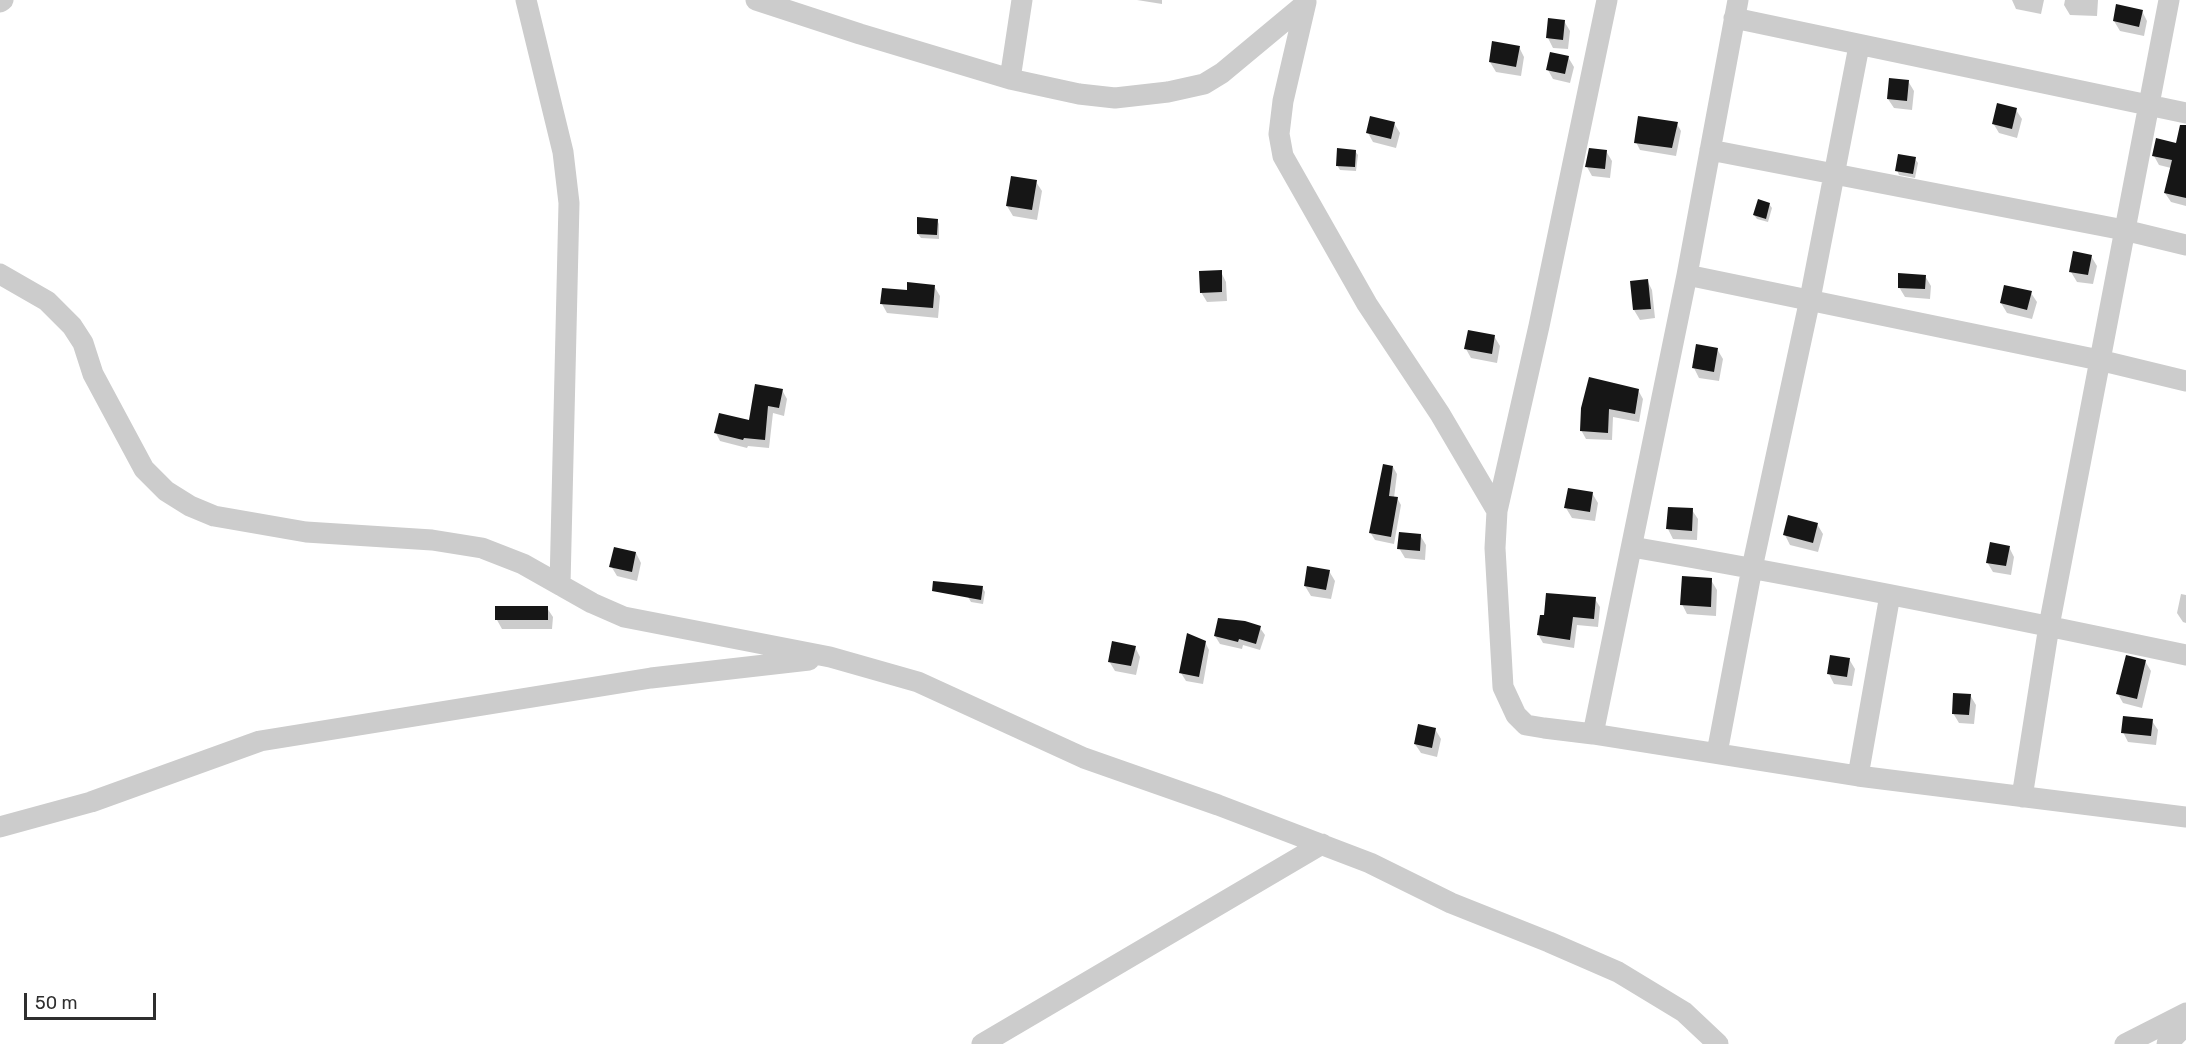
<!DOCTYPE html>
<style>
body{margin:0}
#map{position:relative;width:2186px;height:1044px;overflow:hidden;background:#fff;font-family:Rubik,sans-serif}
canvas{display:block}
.scale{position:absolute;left:24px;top:993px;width:132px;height:27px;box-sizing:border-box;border:3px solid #2f2f2f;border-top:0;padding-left:8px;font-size:18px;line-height:21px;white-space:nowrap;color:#2f2f2f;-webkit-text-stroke:4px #fff;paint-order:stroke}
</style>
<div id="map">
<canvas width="2186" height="1044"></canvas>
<div class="scale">50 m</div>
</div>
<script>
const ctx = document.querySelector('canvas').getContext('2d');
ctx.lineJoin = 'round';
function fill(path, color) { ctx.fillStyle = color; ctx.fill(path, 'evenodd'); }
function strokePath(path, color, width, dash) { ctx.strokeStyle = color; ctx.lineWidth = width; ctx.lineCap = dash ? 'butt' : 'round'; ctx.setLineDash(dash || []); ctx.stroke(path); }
const shadow = new Path2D(`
 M1137 0H1162V4Z
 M2012 0H2044L2041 14 2016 9Z
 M2065 0H2098L2097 16 2070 15 2064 5Z
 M2142 11 2147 21 2144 36 2120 31 2114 21Z
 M1564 21 1570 31 1568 49 1553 48 1548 38Z
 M1519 47 1524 57 1521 76 1496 72 1490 62Z
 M1568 57 1574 67 1570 83 1553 79 1548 70Z
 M1908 81 1914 91 1912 110 1894 108 1888 99Z
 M2016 110 2022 119 2017 138 1999 133 1993 123Z
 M1394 123 1400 133 1396 148 1373 142 1368 133Z
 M1677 124 1681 131 1676 156 1640 150 1636 142Z
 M2186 146V206L2171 202 2165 193 2171 168 2159 165 2154 156Z
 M1355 151 1358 155 1356 171 1340 170 1337 165Z
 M1606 151 1612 161 1610 178 1592 176 1587 167Z
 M1915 159 1918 163 1915 178 1899 175 1897 170Z
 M1036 182 1042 191 1037 220 1013 216 1007 206Z
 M1769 204 1772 208 1768 222 1757 219 1754 215Z
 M937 220 939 224V239L921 238 918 234Z
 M2091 256 2097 266 2093 284 2077 282 2071 272Z
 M1221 272 1226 282 1227 301 1207 302 1201 292Z
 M1925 276 1931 286 1930 299 1905 297 1899 287Z
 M1647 280 1652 290 1655 318 1640 320 1634 310 1631 282Z
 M934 286 940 296 938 318 887 313 882 304Z
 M2031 293 2037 302 2032 319 2007 313 2001 303Z
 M1494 336 1500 346 1497 363 1471 358 1466 349Z
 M1717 349 1723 359 1719 381 1699 378 1694 368Z
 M782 390 787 399 784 416 773 413 769 448 748 446 747 448 720 441 716 433 750 422Z
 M1638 390 1643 399 1639 422 1613 417 1612 440 1586 439 1581 430 1583 408Z
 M1393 467 1397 474 1394 498H1397L1401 505 1394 544 1375 540 1370 532Z
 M1592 493 1598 503 1595 521 1572 518 1566 508Z
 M1692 510 1698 519 1697 540 1673 539 1668 529Z
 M1817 524 1823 534 1818 552 1790 545 1785 535Z
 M1420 535 1426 545 1425 560 1405 558 1399 548Z
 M2009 547 2014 557 2011 575 1993 572 1987 562Z
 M636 553 641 563 637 581 617 576 611 566Z
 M1329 571 1335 581 1331 599 1311 596 1305 586Z
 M1711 580 1717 590 1716 616 1687 614 1682 604Z
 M982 587 985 592 983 604 971 602 968 597Z
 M2181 594 2186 595V623L2183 622 2177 613Z
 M1595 599 1600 607 1598 627 1577 625 1574 648 1543 643 1538 634Z
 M547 608 553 617 552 629H502L497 620Z
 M1260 628 1265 635 1260 650 1243 645 1242 649 1220 644 1215 636Z
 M1205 642 1209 650 1203 684 1186 681 1181 673Z
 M1135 647 1140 657 1136 675 1115 671 1109 661Z
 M1849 659 1855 669 1852 686 1834 684 1829 674Z
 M2145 661 2151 671 2142 708 2123 703 2118 694Z
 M1970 695 1976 705 1974 724 1959 723 1953 713Z
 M2152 721 2158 730 2156 745 2128 742 2123 732Z
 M1435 729 1441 739 1437 757 1421 753 1415 744Z`);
const building = new Path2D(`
 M2116 4 2143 10 2139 27 2113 21Z
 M1548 18 1565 20 1563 40 1546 38Z
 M1492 41 1520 46 1516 67 1489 62Z
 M1550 52 1569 56 1565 74 1546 70Z
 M1889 78 1909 80 1907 101 1887 99Z
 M1997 103 2017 108 2012 129 1992 124Z
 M1370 116 1395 122 1391 139 1366 133Z
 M1638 116 1678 122 1672 148 1634 143Z
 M2180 125H2186V198L2164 193 2172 160 2152 156 2156 138 2176 143Z
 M1337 148 1356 150 1355 167 1336 166Z
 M1589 148 1607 150 1605 169 1585 167Z
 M1898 154 1916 157 1913 174 1895 171Z
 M1011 176 1037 180 1032 210 1006 206Z
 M1758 199 1770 203 1766 219 1753 215Z
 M917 217 938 219 937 235 917 234Z
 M2073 251 2092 255 2088 275 2069 272Z
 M1222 270V292L1200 293 1199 271Z
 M1898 273 1926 275 1925 289 1898 288Z
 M1648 279 1651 309 1633 310 1630 281Z
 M907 282 935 285 933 308 880 304 882 288 907 290Z
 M2004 285 2032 291 2027 310 2000 303Z
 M1468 330 1495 335 1492 354 1464 349Z
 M1696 344 1718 348 1714 372 1692 368Z
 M1589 377 1639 389 1635 414 1609 409 1608 433 1580 431 1581 408Z
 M755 384 783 389 779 408 768 406 765 440 744 438 743 440 714 433 719 413 749 420Z
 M1383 464 1393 466 1389 496 1398 497 1391 537 1369 533Z
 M1568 488 1593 492 1590 512 1564 508Z
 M1668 507 1693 508 1692 531 1666 529Z
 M1788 515 1818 523 1813 543 1783 535Z
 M1399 532 1421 534 1420 551 1397 549Z
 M1990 542 2010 546 2006 566 1986 563Z
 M614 547 636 552 632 572 609 567Z
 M1307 566 1330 570 1326 590 1304 586Z
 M1682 576 1712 578 1711 607 1680 605Z
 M933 581 983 586 981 600 932 591Z
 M1546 593 1596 597 1594 619 1573 617 1570 640 1537 635 1540 615H1544Z
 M495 606H548V620H495Z
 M1218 618 1245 621 1261 626 1256 644 1239 639 1238 642 1214 636Z
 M1187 633 1206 641 1199 677 1179 673Z
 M1112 641 1136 646 1131 666 1108 662Z
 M1830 655 1850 658 1847 677 1827 674Z
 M2126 655 2146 660 2137 699 2116 694Z
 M1953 693 1971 694 1969 715 1952 714Z
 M2123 716 2153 719 2151 736 2121 733Z
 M1418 724 1436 728 1432 748 1414 744Z`);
const minor = new Path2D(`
 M526 0 563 152 569 203 560 585
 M756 0 860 34 1010 79 1079 94 1115 98 1168 92 1204 84 1222 73 1305 4
 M1607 0 1539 326 1497 511 1495 548 1503 687 1516 715 1526 725 1544 728 1593 734 1858 776 2186 817
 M0 2 3 0
 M1306 2 1283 101 1279 134 1283 156 1367 304 1440 414 1497 511
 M1734 18 2186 113
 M1010 79 1022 0
 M1710 150 2124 230 2186 245
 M0 274 47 301 72 326 83 343 93 374 144 469 166 491 190 506 214 516 306 532 432 540 482 548 523 564 592 603 624 617 830 657 918 682 1084 758 1218 805 1370 863 1451 903 1549 942 1618 972 1684 1012 1718 1044
 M1687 275 2099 360 2186 381
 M1632 547C1817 579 2002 616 2186 655
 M1593 734 1687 275 1738 0
 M1717 753 1752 568 1810 299 1859 46
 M1858 776 1890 595
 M2022 797 2049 626 2169 0
 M0 827 91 802 260 741 651 678 809 660
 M982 1044 1322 844
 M2125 1044 2186 1013
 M2167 1044 2186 1025`);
fill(shadow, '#0003');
fill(building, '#161616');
strokePath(minor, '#ccc', 21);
</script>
